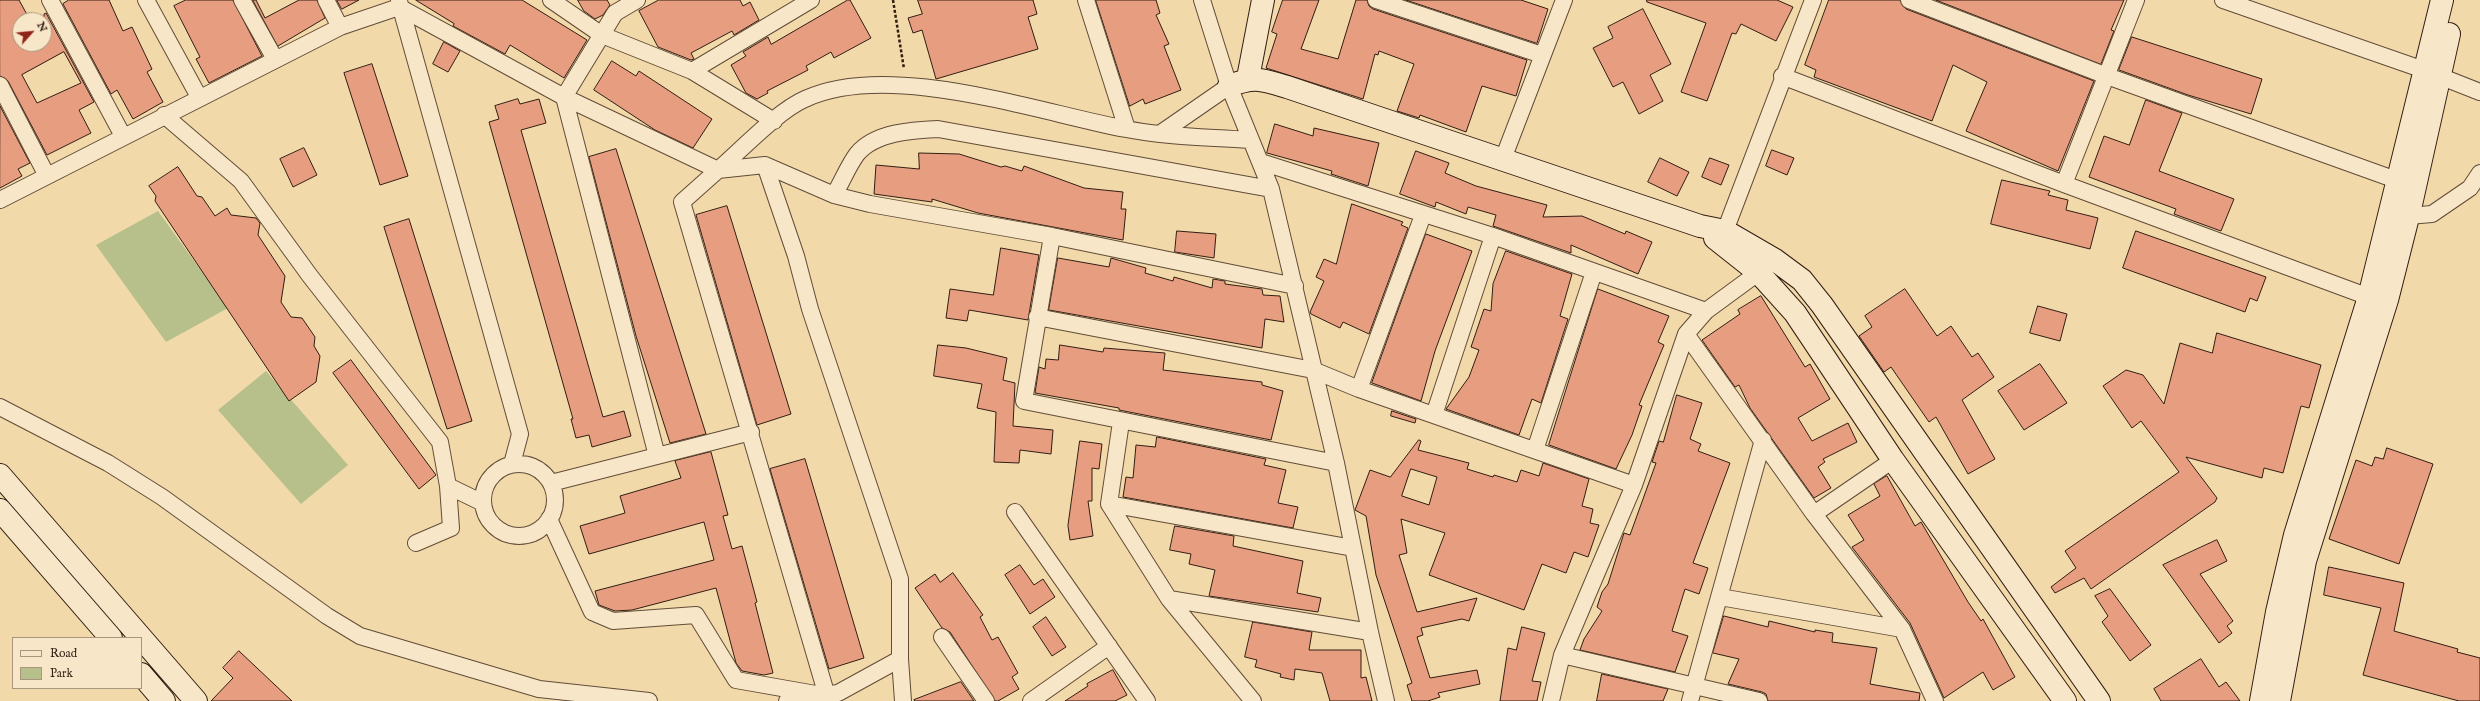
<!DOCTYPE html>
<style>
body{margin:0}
#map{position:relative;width:2480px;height:701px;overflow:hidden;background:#f2d9a9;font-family:"IM FELL English",serif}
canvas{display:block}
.legend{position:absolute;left:12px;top:637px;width:130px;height:52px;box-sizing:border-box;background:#f7e6c7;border:1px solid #a8967f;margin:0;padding:5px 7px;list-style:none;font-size:12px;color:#321d13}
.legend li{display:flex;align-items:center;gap:8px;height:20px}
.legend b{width:20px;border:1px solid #a8967f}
.north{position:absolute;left:12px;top:12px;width:40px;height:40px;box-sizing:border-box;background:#f7e6c7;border:1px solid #a8967f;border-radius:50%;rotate:63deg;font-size:11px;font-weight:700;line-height:16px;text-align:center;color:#321d13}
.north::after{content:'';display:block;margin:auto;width:14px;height:18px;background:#8f2418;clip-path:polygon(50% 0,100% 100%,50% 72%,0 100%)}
</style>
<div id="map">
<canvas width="2480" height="701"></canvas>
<ul class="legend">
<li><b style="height:5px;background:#f7e6c7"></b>Road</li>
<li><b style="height:11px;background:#b7c08b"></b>Park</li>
</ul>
<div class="north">N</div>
</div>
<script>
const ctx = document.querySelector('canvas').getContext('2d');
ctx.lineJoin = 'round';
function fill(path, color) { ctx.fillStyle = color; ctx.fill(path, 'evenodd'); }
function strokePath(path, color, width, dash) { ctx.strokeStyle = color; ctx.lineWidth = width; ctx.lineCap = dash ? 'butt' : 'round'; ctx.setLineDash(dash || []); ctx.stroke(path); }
const green = new Path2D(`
 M158 211 228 308 166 342 96 245Z
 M266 371 348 465 301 504 218 410Z`);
const building = new Path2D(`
 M0 0H19L30 20H20V44H43L44 47V14L46 13 94 102 79 110 91 133 47 155 8 81 0 76ZM64 52 81 83 37 103 22 75Z
 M69 0H109L123 31 132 27 152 69 147 72 163 102 133 119 117 90 111 94 63 4Z
 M186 0H233L262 56 209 83 196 59 200 57 174 6Z
 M253 0H256L265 18 299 0H317L325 18 278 46Z
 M337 0H359L342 9Z
 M416 0H522L587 40 564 78 510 45 505 54 453 26 454 24Z
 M578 0H607L610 5 603 15 595 19 584 11Z
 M659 0H740L743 6 750 2 759 20 734 35 732 31 691 53 694 59 691 60 658 47 639 11Z
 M848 0H850L871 38 834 58 831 52 806 66 808 70 767 91 768 93 757 99 746 93 731 65 746 56 743 52 768 37 771 44Z
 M918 0H1033L1037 14 1028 17 1038 49 936 79 922 30 913 33 908 18 922 14Z
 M1096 0H1156L1160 13 1156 15 1169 44 1164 46 1181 90 1145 104 1143 99 1130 106Z
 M1283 0H1319L1301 49 1338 59 1356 0H1367L1369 6 1373 9 1527 60 1516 96 1482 86 1466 132 1420 115 1419 118 1397 111 1414 64 1379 51 1378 55 1375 54 1363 99 1266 68 1277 34 1272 32Z
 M1406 0H1521L1548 9 1537 43Z
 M1647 0H1777L1793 7 1776 41 1741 24 1736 34 1732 33 1707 101 1681 92 1706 23 1647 2Z
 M1829 0H1900L1906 9 2094 81 2058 171 1966 131 1987 82 1953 65 1932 121 1814 77 1816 70 1805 65Z
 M1936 0H2124L2111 30 2114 31 2101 64Z
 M1643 9 1671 64 1650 75 1663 101 1639 114 1623 82 1613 87 1593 48 1613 38 1608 27Z
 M2132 37 2262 79 2251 114 2188 95 2119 70Z
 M444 42 460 51 448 72 433 64Z
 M612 61 636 76 639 71 712 119 693 148 655 130 594 90Z
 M372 64 408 176 380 185 344 73Z
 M518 99 520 104 539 99 546 123 521 130 603 417 624 411 631 436 592 447 589 435 576 438 571 419H573L489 122 499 119 495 106Z
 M2146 100 2182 113 2159 171 2234 199 2221 231 2174 214 2176 209 2089 177 2104 136 2129 145Z
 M0 106 30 163 18 169 22 176 0 188Z
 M1275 124 1313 136 1314 128 1379 143 1368 186 1331 174 1332 171 1267 153Z
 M304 148 317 175 293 187 280 159Z
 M616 149 706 434 670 443 636 336 589 157Z
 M1772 150 1794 158 1787 175 1766 166Z
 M1416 151 1449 163 1445 173 1476 186 1547 205 1543 217 1582 216 1625 234 1626 231 1652 242 1638 274 1571 245V253L1493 226 1496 215 1468 207 1466 214 1436 202 1435 207 1400 194Z
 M919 153 959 154 1001 167 1005 166 1022 171 1024 166 1084 188 1123 192 1121 209H1126L1123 240 978 213 932 199V202L874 194 876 165 919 169Z
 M1660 158 1689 172 1677 196 1648 182Z
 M1710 158 1729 165 1721 185 1702 177Z
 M178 167 197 196 202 197 215 216 227 208 231 215 256 218 260 223 258 235 285 276 281 302 291 317 302 318 315 337 314 346 320 356 316 382 289 401 155 201 156 196 149 186Z
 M2002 180 2050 191 2048 195 2068 200 2066 210 2098 218 2090 249 1991 224Z
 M1352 204 1403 222 1401 225 1408 228 1369 334 1343 322 1340 328 1311 314 1310 312 1324 281 1316 277 1324 259 1336 264Z
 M727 206 791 414 757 425 696 215Z
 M409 219 472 421 447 429 384 227Z
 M1177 231 1216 234 1214 258 1175 252Z
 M2136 231 2266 277 2257 301 2250 298 2245 312 2123 268Z
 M1426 234 1472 251 1435 351 1421 401 1372 383Z
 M1001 248 1039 255 1028 320 969 310 967 321 946 318 950 289 993 295Z
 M1506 251 1572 274 1560 316 1568 319 1541 403 1532 399 1519 435 1446 409 1469 377 1479 350 1471 347 1484 309 1491 311 1493 284Z
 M1058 258 1109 267 1111 258 1146 268 1145 273 1173 281 1174 277 1212 288 1213 279 1225 281V284L1262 289 1263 295 1280 296 1284 322 1265 319 1262 348 1049 310Z
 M1598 289 1669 316 1658 342 1664 345 1639 405 1642 406 1632 435 1616 469 1549 445Z
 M1905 289 1937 336 1951 326 1972 357 1978 353 1994 377 1962 400 1995 459 1968 474 1936 417 1929 422 1891 367 1884 372 1859 336 1872 327 1865 316Z
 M1761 296 1805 367 1810 364 1830 399 1798 418 1812 441 1848 423 1857 442 1823 459 1825 462 1818 467 1831 488 1814 498 1750 408 1739 385 1735 387 1702 340 1740 314 1738 310Z
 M2038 306 2067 314 2060 341 2030 333Z
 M2217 333 2321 365 2309 408 2301 406 2283 473 2264 468 2262 478 2186 457 2217 498 2215 502 2091 589 2084 578 2055 593 2051 587 2076 568 2065 551 2179 472 2141 421 2132 428 2103 386 2126 370 2143 375 2164 404 2180 343 2212 353Z
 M938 345 966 348 1007 358 1003 380 1015 383 1013 426 1053 430 1051 454 1020 450 1019 463 994 462 996 412 977 408 982 384 934 376Z
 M1060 345 1103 352 1104 348 1165 353 1163 370 1262 382V385L1283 391 1271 440 1119 410V408L1035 393 1039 367 1045 369 1046 359 1058 360Z
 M351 360 436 475 419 489 333 373Z
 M2040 364 2067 403 2024 430 1998 391Z
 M1677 395 1702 403 1690 439 1701 444 1698 451 1730 463 1693 563 1708 568 1699 594 1685 589 1672 631 1688 636 1675 672 1580 650 1584 639 1602 611 1597 607 1602 592 1608 584 1624 533 1630 535 1656 463 1652 462 1659 441 1663 442Z
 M1392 411 1416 419 1415 423 1391 416Z
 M1157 437 1266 459 1264 465 1286 470 1278 503 1298 507 1293 528 1123 497 1126 477 1133 478 1136 445 1155 447Z
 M1419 440 1421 441 1418 450 1469 463 1467 469 1493 477 1494 475 1517 482 1521 470 1539 476 1543 463 1589 479 1582 506 1593 509 1590 523 1599 525 1588 557 1574 552 1566 573 1542 564 1524 610 1429 575 1445 533 1401 519 1407 553 1399 555 1417 612 1477 598 1469 621 1462 619 1421 628 1423 635 1417 637 1430 678 1477 670 1480 684 1438 693 1440 697 1428 701H1412L1407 685 1412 683 1376 575 1366 516 1355 510 1370 470 1390 477ZM1411 469 1437 477 1429 505 1402 496Z
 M1080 441 1102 444 1099 469 1092 468V501H1088L1093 536 1070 540 1068 526Z
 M2387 448 2433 464 2399 564 2329 539 2356 460 2372 466 2375 457 2383 459Z
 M711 452 728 515 723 516 732 549 742 546 757 602 755 603 773 673 764 675 742 671 736 663 716 588 632 610 615 611 599 605 595 591 714 560 704 522 589 554 580 526 625 513 620 496 681 478 675 461Z
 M805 459 864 658 829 669 770 469Z
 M1887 476 1915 526 1921 522 1968 602 1981 621 1983 619 2015 677 1993 690 1983 672 1944 698 1910 623 1852 547 1864 540 1848 515 1880 496 1874 484Z
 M1175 526 1234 536 1233 546 1303 561 1297 593 1321 598 1318 612 1209 596 1215 570 1189 564 1191 554 1170 550Z
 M2217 540 2227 561 2200 574 2233 621 2227 626 2232 633 2219 643 2163 565Z
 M1020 565 1034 585 1043 579 1055 597 1030 614 1005 575Z
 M2329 567 2404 583 2394 631 2458 649 2457 652 2480 658V701H2459L2363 675 2381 608 2324 595Z
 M953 573 983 615 980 617 992 640 998 637 1018 673 1012 677 1019 689 998 701H995L950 632 942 628 915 588 935 574 940 582Z
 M2110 589 2151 645 2130 661 2102 622 2108 616 2095 596Z
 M1724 616 1768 627 1769 621 1815 632V630L1833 633 1832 642 1877 648 1870 684 1920 693 1919 701H1768L1766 694 1762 692 1728 684 1739 659 1713 653Z
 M1046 617 1066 647 1052 656 1033 627Z
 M1253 622 1312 632 1309 650H1361V678L1366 677 1372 701H1330L1322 673 1295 669 1294 680 1280 677 1281 674 1255 667 1257 660 1245 657Z
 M1522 627 1545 633 1532 681 1541 682 1537 701H1500L1508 648 1516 650Z
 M239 651 292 701H211L233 678 223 668Z
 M2201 659 2219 687 2226 682 2240 701H2161L2154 689Z
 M1113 670 1127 695 1115 701H1065L1088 686 1087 684Z
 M1602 674 1668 689 1663 701H1597Z
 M961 682 974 701H915L914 700Z`);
const path = new Path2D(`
 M893 0 904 69`);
const street = new Path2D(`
 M50 0 123 136
 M146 0 199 97
 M242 0 275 59
 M326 0 340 27
 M551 0 602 35 692 71 774 121
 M637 0 615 13 564 97 657 456
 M1086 0 1127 129
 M1202 0 1229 86 1271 189 1336 463 1370 632 1386 701
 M1376 0 1542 55
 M1909 0 2107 76 2399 181
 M2223 0 2424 70 2480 92
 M399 1 520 434 512 464
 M692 71 811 0
 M1782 76 2064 184 2369 297
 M0 85 47 176
 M164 115 241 181 310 276 440 442 448 486 451 528 416 543
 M1161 133 1229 86
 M1503 159 1564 0
 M1261 162 1493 236 1706 311
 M765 165 796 256 810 309 900 579V659L903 701
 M2064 184 2136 0
 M834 195C842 182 848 166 857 154 875 132 913 130 938 129L1271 189
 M0 200 340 27 399 7 564 97 718 170C741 150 779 110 805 99 889 60 1037 112 1126 129 1166 137 1209 137 1249 140
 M2408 216 2432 214 2470 188 2480 173
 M1725 231 1813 0
 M1052 236 1024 401 1336 463
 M1037 317 1313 370 1359 389 1634 485
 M1686 334 1814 514 1902 629 1935 701
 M1359 389 1423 215
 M0 407 108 463 162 497 327 616 360 636 539 689 649 701
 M1434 415 1493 236
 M1121 422 1109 504 1169 599 1253 701
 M1535 450 1594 272
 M483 500a36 36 0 1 1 72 0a36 36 0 1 1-72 0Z
 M551 483 751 432
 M448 486 483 503
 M1109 504 1353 548
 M1015 512 1147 701
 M1814 514 1893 460
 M549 519 592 612 613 621 696 615 736 680 827 696 682 202 718 170 765 165 834 195 870 204 1052 236 1295 286
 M1720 597 1902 629
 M1169 599 1370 632
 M942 637 986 701
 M1562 655 1759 701
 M787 701 838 693 900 659
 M1031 701 1109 646
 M1551 701 1562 655 1634 485 1686 334 1706 311 1766 267
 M1690 701 1763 440`);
const secondary = new Path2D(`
 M1248 78 1263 0
 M1229 86C1254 76 1261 79 1287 87L1700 226 1725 231 1775 260 1802 280 1822 305 2099 701
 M1715 238 1758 272 1795 313 1893 460 2065 701
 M0 475 196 701
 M0 510 111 638
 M141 674 164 701
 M2261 701 2277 612 2295 535 2369 297 2442 0
 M2279 701 2305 561 2387 300 2410 209 2449 34`);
fill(green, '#b7c08b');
fill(building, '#e79d7f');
strokePath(building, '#321d13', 1);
strokePath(street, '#624c38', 18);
strokePath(secondary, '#321d13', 24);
strokePath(path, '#321d13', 2.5, [3, 2]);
strokePath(street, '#f7e6c7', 16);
strokePath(secondary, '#f7e6c7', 22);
</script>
